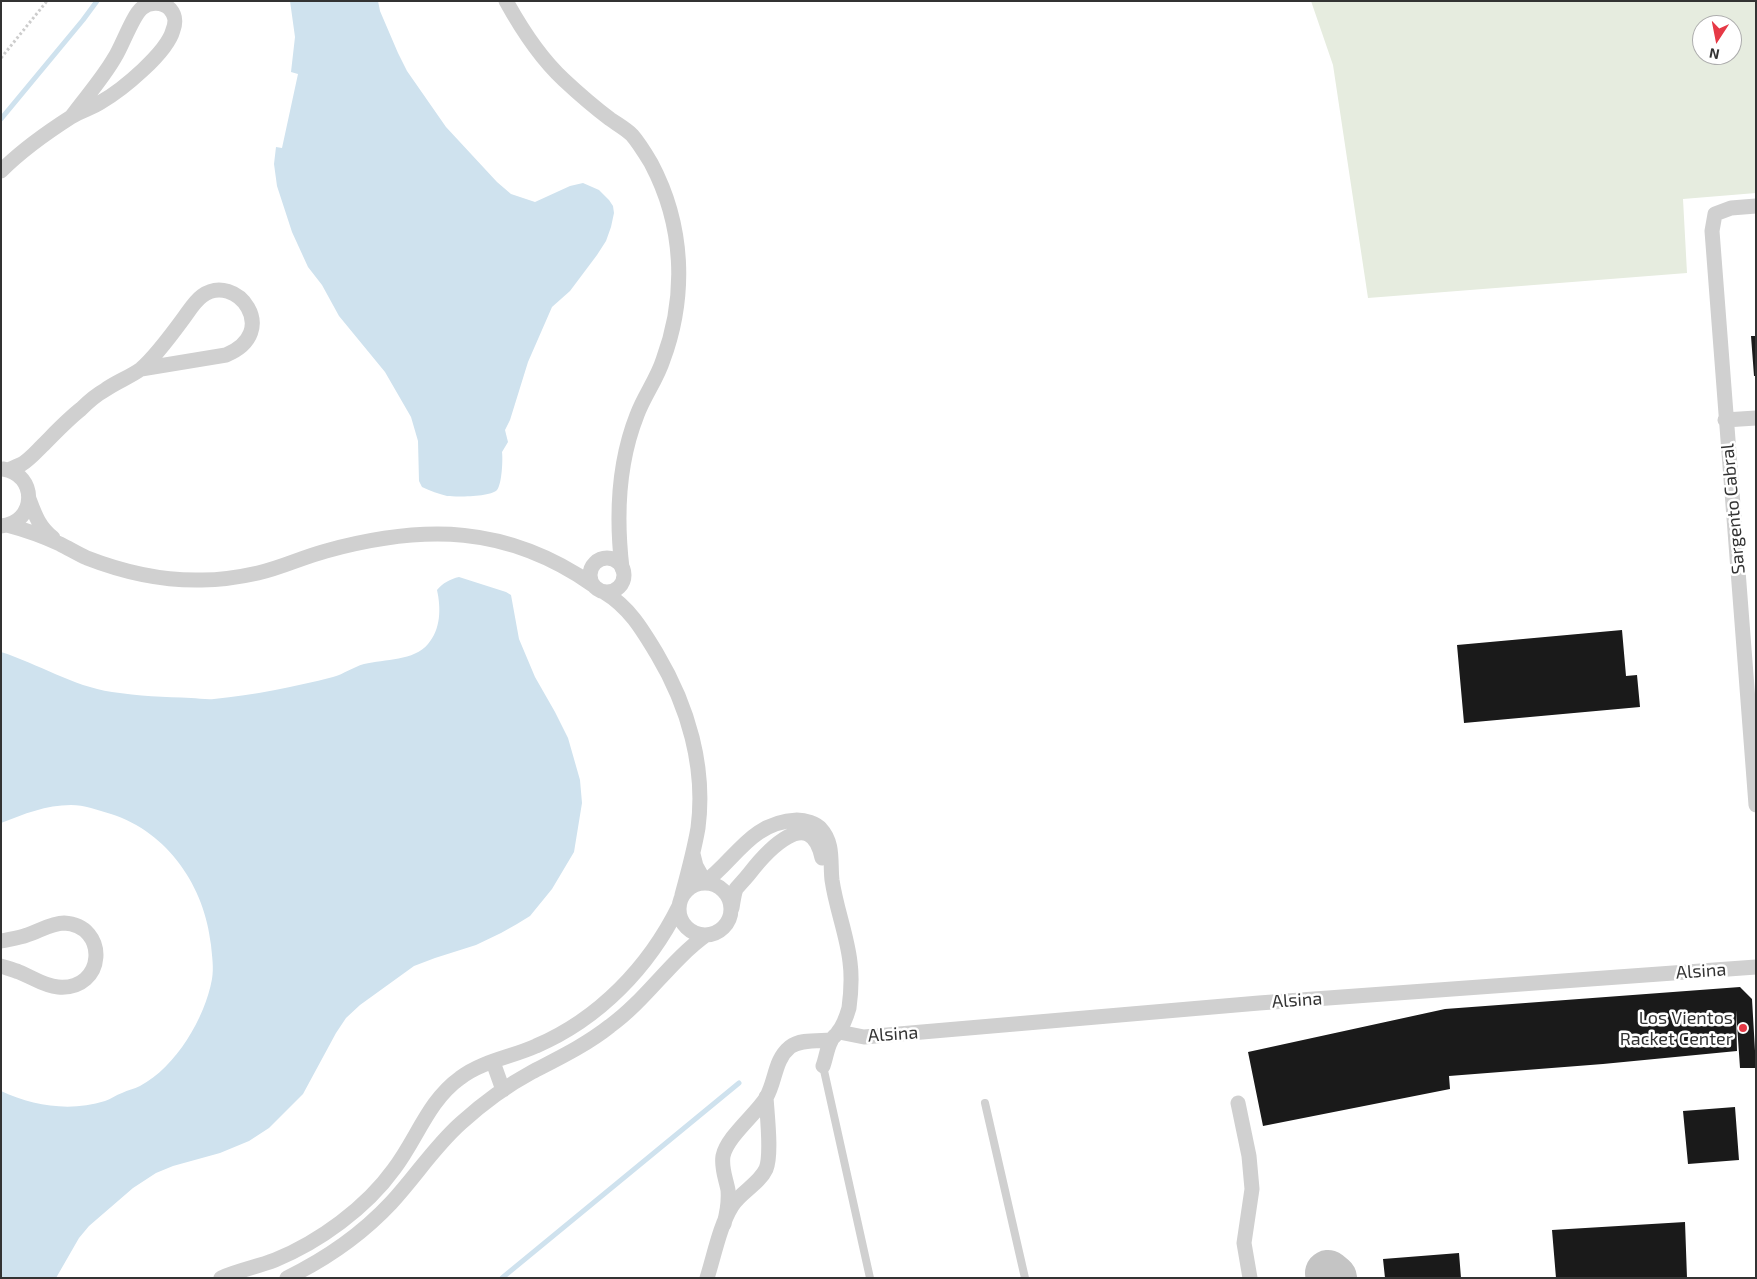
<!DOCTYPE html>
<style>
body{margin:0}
#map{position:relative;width:1757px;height:1279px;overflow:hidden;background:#fff;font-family:"Exo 2",sans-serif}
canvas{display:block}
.frame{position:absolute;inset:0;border:2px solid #333;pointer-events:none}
.north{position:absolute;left:1692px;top:15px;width:50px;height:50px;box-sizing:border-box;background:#fff;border:1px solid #adadad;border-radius:50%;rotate:191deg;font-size:14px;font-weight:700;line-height:20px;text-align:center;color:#333}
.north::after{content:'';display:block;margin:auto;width:18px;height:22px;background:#e63946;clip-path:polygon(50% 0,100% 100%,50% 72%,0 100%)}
</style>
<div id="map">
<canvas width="1757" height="1279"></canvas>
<div class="frame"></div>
<div class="north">N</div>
</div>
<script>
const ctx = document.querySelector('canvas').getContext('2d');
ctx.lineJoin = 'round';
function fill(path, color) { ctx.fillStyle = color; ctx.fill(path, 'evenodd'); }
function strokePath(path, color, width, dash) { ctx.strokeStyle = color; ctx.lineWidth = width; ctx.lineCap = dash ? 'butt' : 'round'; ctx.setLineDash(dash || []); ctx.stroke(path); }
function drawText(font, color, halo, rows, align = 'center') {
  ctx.font = font + ' "Exo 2",sans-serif'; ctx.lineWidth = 5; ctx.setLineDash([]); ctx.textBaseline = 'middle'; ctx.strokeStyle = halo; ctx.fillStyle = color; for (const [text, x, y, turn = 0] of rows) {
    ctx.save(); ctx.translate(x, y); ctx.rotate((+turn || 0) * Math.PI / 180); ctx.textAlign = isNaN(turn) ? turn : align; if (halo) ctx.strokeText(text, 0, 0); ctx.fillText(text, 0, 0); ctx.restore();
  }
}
const green = new Path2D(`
 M1311 1H1756V193L1683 199 1687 273 1368 298 1333 65ZM1702 25H1732V55H1702Z`);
const water = new Path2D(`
 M290 1H378L380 11 398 53 407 71 446 127 497 182 511 194 535 202 570 186 583 183 599 190 609 200 613 206 614 213 611 227 606 241 597 255 570 291 552 307 528 362 510 420 505 430 508 442 502 452C503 459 502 484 497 490 490 497 457 497 447 496 439 494 430 491 422 487L419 481 418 441 411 417 385 372 339 316 322 285 308 267 292 232 277 186 274 164 276 147 282 148 298 74 291 72 295 37Z
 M459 577 506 592 511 595 519 639 535 677 555 712 568 738 580 780 582 803 574 852 552 889 530 916 517 924 501 933 476 945 435 958 414 966 360 1005 346 1018 336 1033 303 1094 269 1128 249 1141 220 1153 173 1166 156 1173 133 1188 89 1226 79 1238 56 1278H1V1091C33 1106 70 1112 105 1101 111 1099 116 1095 122 1093 128 1090 134 1089 140 1086 176 1067 205 1018 212 979 214 968 212 956 211 945 205 887 168 832 111 814 98 810 84 805 71 805 46 805 24 814 1 823V652C39 664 72 686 112 692 138 696 165 697 191 698 198 698 207 700 214 699 254 695 294 687 333 677 344 674 353 667 364 664 385 659 414 661 428 644 441 629 441 608 437 590 443 583 450 579 459 577Z`);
const stream = new Path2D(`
 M1 119 83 20 97 1
 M502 1278 739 1083`);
const taxiway = new Path2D(`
 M1328 1273 1334 1278`);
const building = new Path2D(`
 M1751 336H1756V376H1754Z
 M1622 630 1626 676 1637 675 1640 707 1464 723 1457 645Z
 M1740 987 1752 999 1756 1068H1740L1736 1010 1737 1051 1603 1064 1449 1076 1450 1089 1263 1126 1248 1052 1445 1009Z
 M1735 1107 1739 1160 1688 1164 1683 1111Z
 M1685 1222 1687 1278H1556L1552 1230Z
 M1459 1253 1461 1278H1385L1383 1259Z`);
const path = new Path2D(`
 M1 58 47 1`);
const service = new Path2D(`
 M823 1066 870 1278
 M985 1103 1025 1278`);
const minor = new Path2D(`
 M506 1C522 30 540 58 564 80 579 94 594 107 610 119 617 124 626 129 632 135 639 143 645 153 651 163 684 225 687 295 663 360 657 379 644 396 637 415 618 463 616 517 622 568
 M1 171C22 150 46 133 71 117 80 111 92 108 101 102 122 90 167 53 173 30 176 22 176 16 170 9 163 2 150 1 142 8 133 15 122 46 115 57 103 78 86 97 72 116
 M1756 206 1731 208 1715 214 1712 231 1756 805
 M1725 420 1756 418
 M8 470C13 468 18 466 22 464 30 459 36 452 42 446 55 433 67 420 81 409 88 402 96 395 105 390 116 382 130 377 141 369 155 357 172 334 183 319 189 311 194 302 202 296 236 271 282 332 226 355L141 369
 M29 499C35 515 39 527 53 538
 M7 525C26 530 43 536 60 544 70 549 78 554 87 558 123 572 163 581 202 580 220 580 240 577 258 573 281 568 303 557 326 551 424 524 507 525 593 585
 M1 526C37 523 38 474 3 469
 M590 575a17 17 0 1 1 34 0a17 17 0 1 1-34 0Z
 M604 592C629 607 642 629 657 654 688 706 706 767 698 828 694 851 688 873 682 895
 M693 854 696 866 705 882C736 859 751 822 797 820 805 820 816 823 821 829 834 843 830 863 832 880 836 908 847 935 850 962 852 977 851 993 849 1008 847 1015 843 1026 838 1032 836 1036 832 1037 831 1041 827 1048 826 1058 823 1066
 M679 909a26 26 0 1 1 52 0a26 26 0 1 1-52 0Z
 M732 908C733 902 734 894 736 889 740 884 745 879 749 874 766 852 810 803 822 858
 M1 941C10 939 19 938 27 935 39 931 52 923 64 923 109 925 106 991 58 987 44 986 32 977 19 972 14 970 7 968 1 966
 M839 1032 864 1037 1259 1003 1756 967
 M493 1062 503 1090
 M1238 1103 1249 1156 1252 1189 1244 1243 1250 1278
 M724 1224C727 1213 729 1202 728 1190 726 1179 721 1168 723 1156 727 1137 755 1115 766 1098 776 1081 774 1060 790 1047 800 1039 819 1041 831 1040
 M221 1278C239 1270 257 1267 275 1260 319 1242 366 1208 394 1169 417 1139 428 1101 460 1078 482 1061 512 1057 536 1046 599 1019 649 967 679 906
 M287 1278C326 1259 361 1235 391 1203 416 1176 434 1147 461 1123 482 1104 506 1086 532 1072 559 1058 586 1045 610 1026 646 1000 670 961 706 935
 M707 1278C714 1256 720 1225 732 1206 741 1192 759 1184 766 1169 772 1155 767 1114 766 1097`);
const markers = [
 [1743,1028,5,"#e63946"]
];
const streetNames = [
 ["Sargento Cabral",1733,509,-95],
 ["Alsina",1701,971,-4],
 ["Alsina",1297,1000,-4],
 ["Alsina",893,1034,-4]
];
const poiNames = [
 ["Los Vientos",1733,1018],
 ["Racket Center",1733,1039]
];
fill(green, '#e6ecdf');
fill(water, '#cfe2ee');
strokePath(stream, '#cfe2ee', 5);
strokePath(taxiway, '#c4c4c4', 46);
fill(building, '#1a1a1a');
strokePath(path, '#cdcdcd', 3, [2.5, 2.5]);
strokePath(service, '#d0d0d0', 8);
strokePath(minor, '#d0d0d0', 15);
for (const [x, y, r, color] of markers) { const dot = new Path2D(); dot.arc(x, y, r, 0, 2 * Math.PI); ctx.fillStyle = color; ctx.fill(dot); strokePath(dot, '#fff', 2); }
drawText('18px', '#333', '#fff', streetNames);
drawText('18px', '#333', '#fff', poiNames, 'right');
</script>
